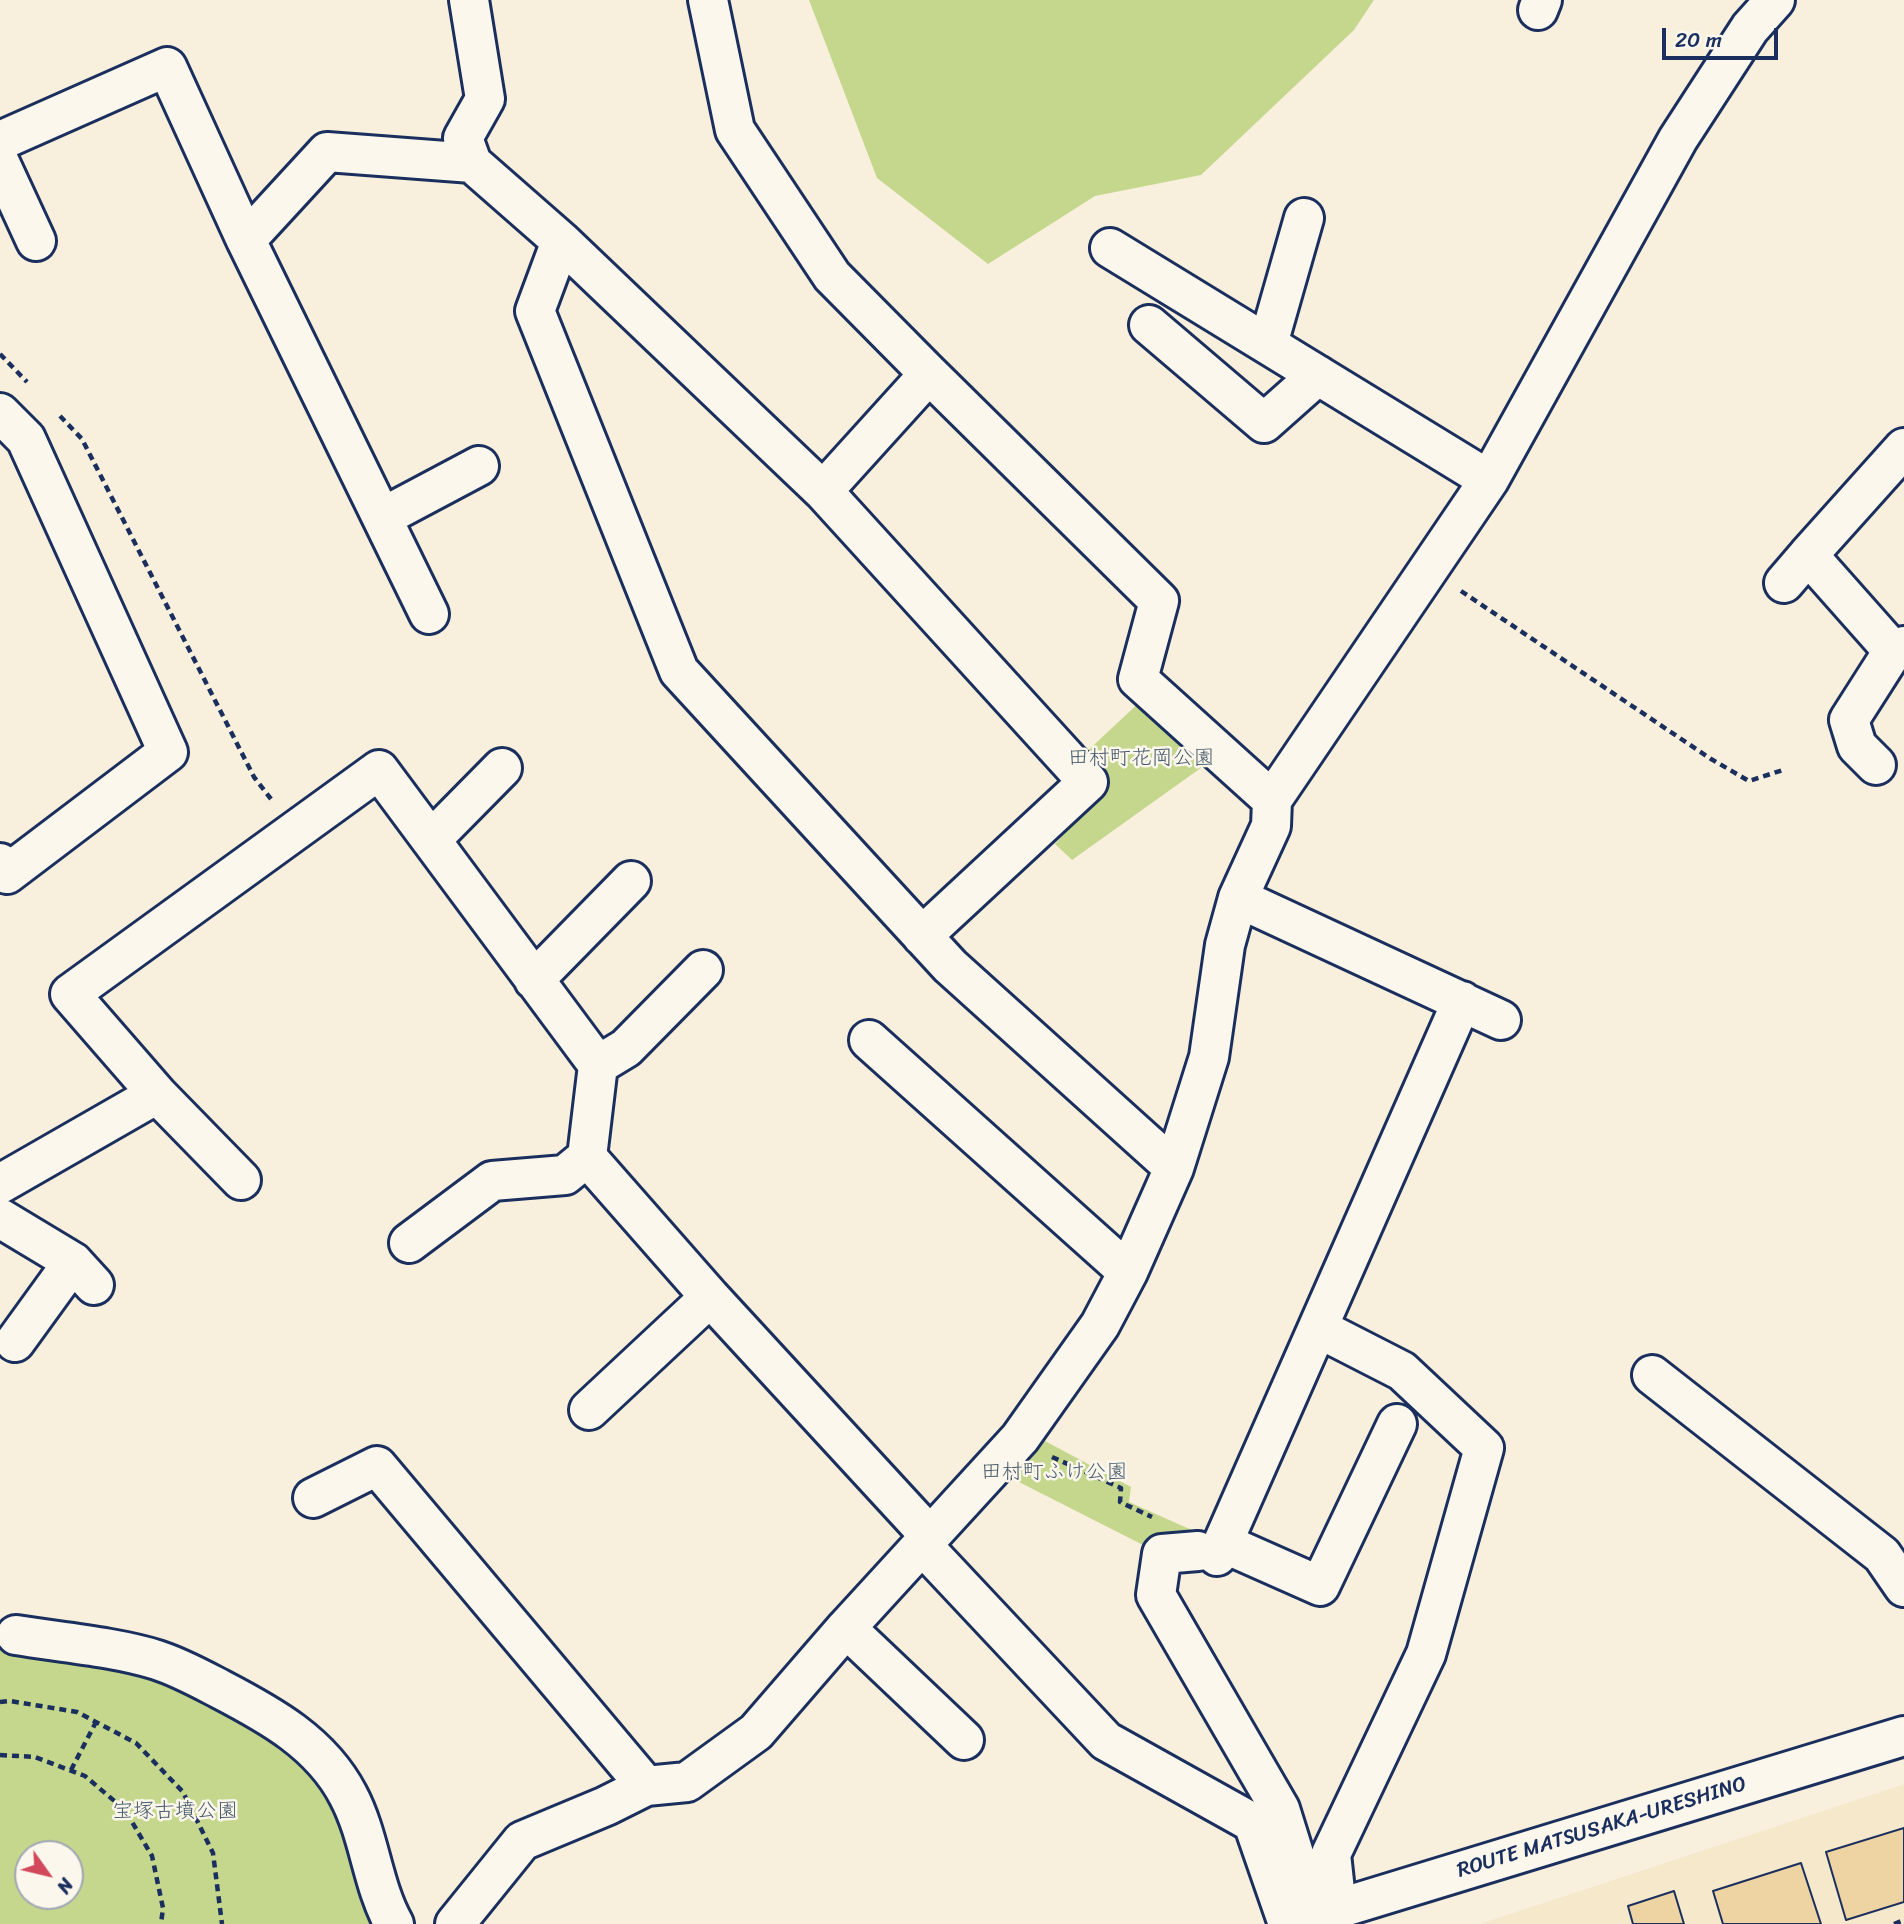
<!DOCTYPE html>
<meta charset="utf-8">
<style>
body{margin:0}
#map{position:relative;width:1904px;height:1924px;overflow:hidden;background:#f8f0dd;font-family:Sriracha,sans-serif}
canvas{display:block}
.north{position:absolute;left:14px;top:1840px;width:70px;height:70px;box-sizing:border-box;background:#fbf7ec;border:2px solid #a1a7b3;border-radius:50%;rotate:124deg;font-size:19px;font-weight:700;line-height:28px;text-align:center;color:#1b2f5e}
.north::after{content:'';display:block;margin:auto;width:24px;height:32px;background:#d1495b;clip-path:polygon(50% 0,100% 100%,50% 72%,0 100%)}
.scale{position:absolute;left:1662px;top:28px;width:116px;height:32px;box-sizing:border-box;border:4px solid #1b2f5e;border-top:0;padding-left:9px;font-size:21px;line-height:24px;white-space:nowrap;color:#1b2f5e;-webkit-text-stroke:5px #fbf7ec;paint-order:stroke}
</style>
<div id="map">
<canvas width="1904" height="1924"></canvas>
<div class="north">N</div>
<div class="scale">20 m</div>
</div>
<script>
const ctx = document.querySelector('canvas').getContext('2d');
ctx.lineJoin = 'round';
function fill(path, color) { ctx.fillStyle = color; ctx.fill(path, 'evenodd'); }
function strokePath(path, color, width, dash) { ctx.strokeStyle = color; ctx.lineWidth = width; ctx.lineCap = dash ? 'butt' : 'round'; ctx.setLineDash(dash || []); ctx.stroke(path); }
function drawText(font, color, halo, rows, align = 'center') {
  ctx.font = font + ' Sriracha,"Klee One",sans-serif'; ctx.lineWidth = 5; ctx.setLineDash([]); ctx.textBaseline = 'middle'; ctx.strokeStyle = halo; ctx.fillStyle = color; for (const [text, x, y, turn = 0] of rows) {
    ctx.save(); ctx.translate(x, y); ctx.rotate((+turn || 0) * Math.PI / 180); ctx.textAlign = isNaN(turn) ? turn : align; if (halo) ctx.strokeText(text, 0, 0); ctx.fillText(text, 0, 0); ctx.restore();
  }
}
const built = new Path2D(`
 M1904 1784V1924H1480L1896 1787Z`);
const green = new Path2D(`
 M809 0H1374L1354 30 1201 175 1095 196 988 264 877 178Z
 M1143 699 1205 765 1072 860 1055 844 1109 787 1082 756Z
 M1045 1441 1131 1487 1129 1502 1205 1536 1149 1548 1013 1479Z
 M0 1650 141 1676 169 1683 281 1740 332 1798 364 1909 371 1924H0ZM28 1854H70V1896H28Z`);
const building = new Path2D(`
 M1904 1828V1902L1846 1920 1826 1852Z
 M1801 1863 1821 1924H1723L1713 1891Z
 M1674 1891 1684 1924H1633L1628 1906Z`);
const path = new Path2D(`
 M0 354 27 382
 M60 416 82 439 254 777 271 799
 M1461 591 1711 759 1749 781 1783 770
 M1052 1457 1121 1488 1120 1502 1152 1517
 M0 1702 10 1701 77 1712 136 1743 183 1792 213 1853 222 1924
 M0 1755 35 1757 85 1776 125 1810 152 1856 163 1908 161 1924
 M71 1770 96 1722
 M1894 1924 1904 1920`);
const minor = new Path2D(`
 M469 0 485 99 463 138 472 163 561 241
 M708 0 735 130 832 276 929 374 823 491 561 241 535 311 679 671 950 966 1174 1168
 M1538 10 1542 0
 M0 141 167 67 246 240
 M0 163 36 241
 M1110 248 1489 480
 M1149 325 1264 423 1318 375
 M1268 344 1304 218
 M929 374 1159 601 1138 679 1272 800
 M0 413 26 439 168 752 7 874 0 863
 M1904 448 1808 555 1893 651 1904 646
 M823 491 1088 782 922 936
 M383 517 479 466
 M1784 583 1808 555
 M429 614 246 240 327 152 472 163
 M1876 765 1857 746 1849 720 1893 651
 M431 840 502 768
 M1238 898 1501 1020
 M534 980 631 881
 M869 1040 1128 1272
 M598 1065 626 1048 703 970
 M157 1094 241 1180
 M0 1184 157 1094 70 994 379 770 598 1065 587 1157 710 1297 930 1536
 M0 1218 73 1262 94 1285
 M409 1243 492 1181 565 1175 587 1157
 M1318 1328 1402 1371 1484 1448 1426 1654 1331 1854 1337 1909
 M15 1342 73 1262
 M1652 1375 1882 1555 1904 1587
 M589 1410 710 1297
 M313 1498 377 1466 646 1786
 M1223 1543 1320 1586 1397 1424
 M922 1545 1106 1741 1253 1823 1288 1924
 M1198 1551 1162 1554 1156 1595 1280 1809 1314 1918
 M1217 1556 1462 1001
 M846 1628 964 1740
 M16 1635C59 1642 116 1647 157 1660 179 1667 199 1678 220 1689 270 1715 321 1743 348 1795 370 1836 372 1885 394 1924
 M455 1924 522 1841 606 1806 646 1786 687 1782 756 1732 846 1628 1020 1438 1100 1325 1128 1272 1174 1168 1209 1057 1225 945 1238 898 1271 826 1272 800 1489 480 1678 139 1750 28 1775 0`);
const major = new Path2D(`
 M1300 1924 1337 1909 1904 1736`);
const parkNames = [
 ["田村町花岡公園",1141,759],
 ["田村町ふけ公園",1054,1473],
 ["宝塚古墳公園",175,1812]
];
const streetNames = [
 ["ROUTE MATSUSAKA-URESHINO",1602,1828,-17]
];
fill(built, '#f5e8cb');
fill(green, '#c5d78c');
fill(building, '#edd4a2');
strokePath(building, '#1b2f5e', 2);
strokePath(minor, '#1b2f5e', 44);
strokePath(major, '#1b2f5e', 44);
strokePath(path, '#1b2f5e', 4.5, [7, 5]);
strokePath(minor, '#fbf7ec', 38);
strokePath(major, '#fbf7ec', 38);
drawText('21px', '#46596a', '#fbf7ec', parkNames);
drawText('21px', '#1b2f5e', '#fbf7ec', streetNames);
</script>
